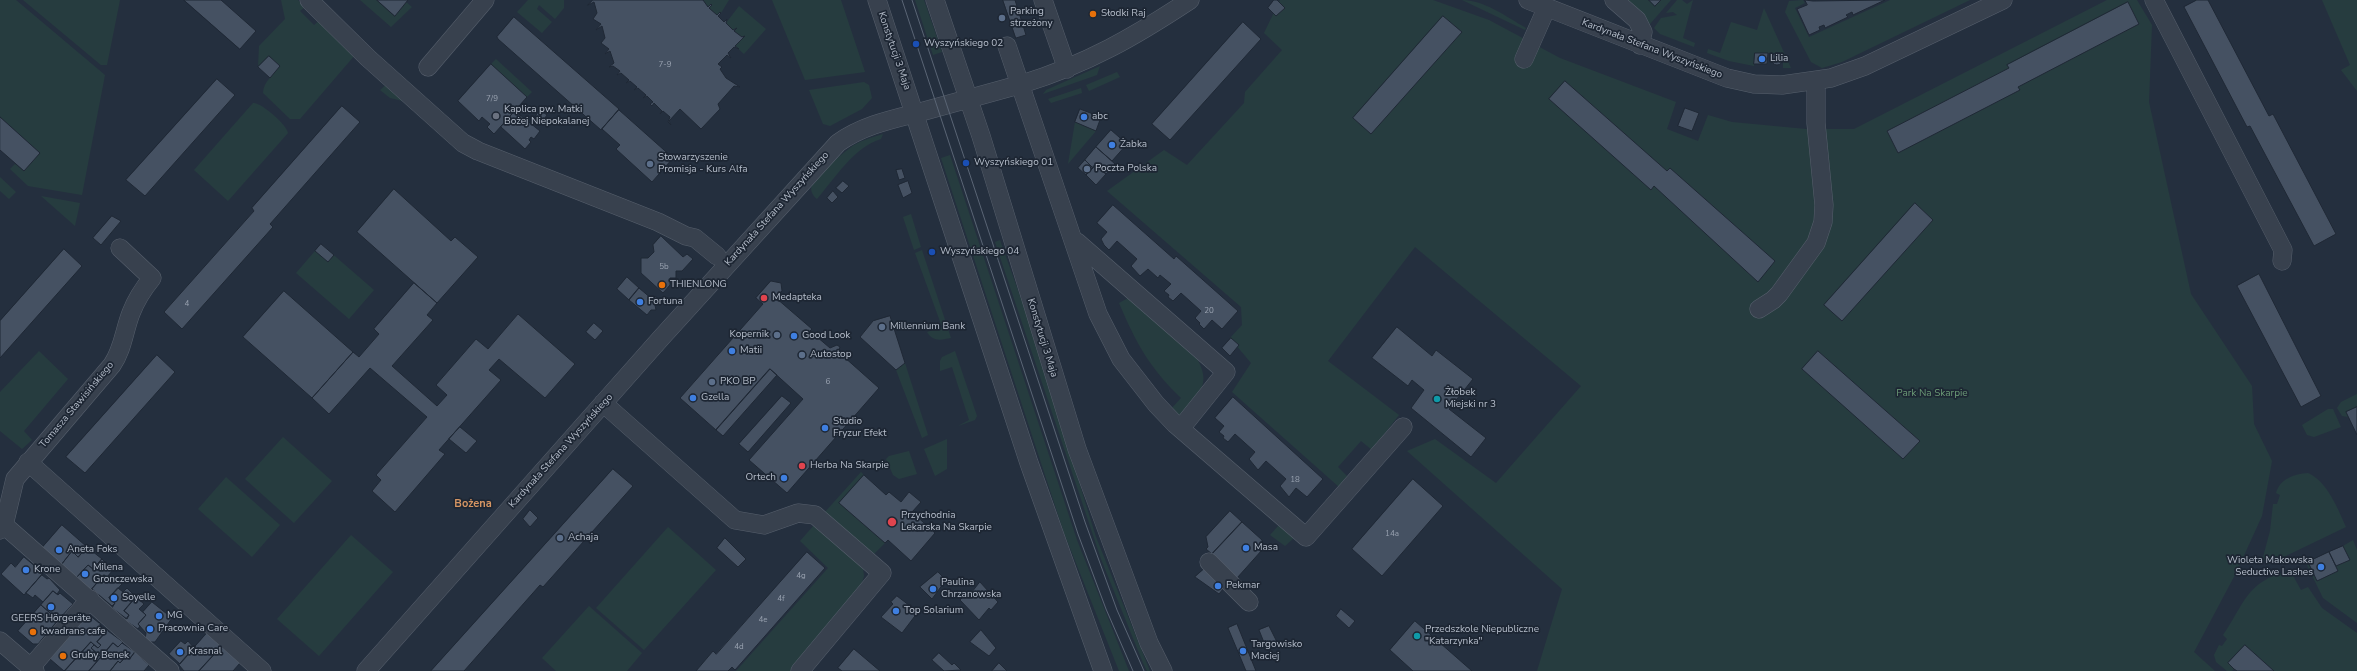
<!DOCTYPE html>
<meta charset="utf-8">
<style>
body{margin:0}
canvas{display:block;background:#242f3e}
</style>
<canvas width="2357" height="671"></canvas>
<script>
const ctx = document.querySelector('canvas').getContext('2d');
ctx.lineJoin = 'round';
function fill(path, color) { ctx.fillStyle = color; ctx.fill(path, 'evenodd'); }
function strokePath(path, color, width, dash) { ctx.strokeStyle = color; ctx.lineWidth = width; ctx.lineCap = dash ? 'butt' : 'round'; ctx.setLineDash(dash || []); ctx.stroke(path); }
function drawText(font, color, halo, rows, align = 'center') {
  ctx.font = font + ' "Nunito Sans",sans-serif'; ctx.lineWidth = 3.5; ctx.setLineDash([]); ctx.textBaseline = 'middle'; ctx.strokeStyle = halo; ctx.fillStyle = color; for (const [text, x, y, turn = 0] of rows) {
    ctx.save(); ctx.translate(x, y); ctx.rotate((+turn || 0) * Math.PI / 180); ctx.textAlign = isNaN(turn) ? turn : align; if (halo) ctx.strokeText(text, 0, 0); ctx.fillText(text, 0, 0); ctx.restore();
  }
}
const green = new Path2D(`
 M0 0H16L105 75 82 195 28 186 10 169 15 164 24 171 40 153 0 117Z
 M23 0H120L107 65H101Z
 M281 0H298L305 7 300 11 314 25 320 20 355 55 300 119H290L263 93C263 82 274 74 280 66L269 56 258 67 259 46 285 19Z
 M360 0H377L395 16 406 2 412 7 391 27Z
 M528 0H564V8L555 19 539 5 537 9 552 22 542 33 517 12Z
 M703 0H729L721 13 717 15 709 8 712 5 708 7Z
 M772 0H841L865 72 805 80Z
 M915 0H924L942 52 933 55Z
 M1280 0H1433L1489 20 1560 58 1676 102 1667 129 1698 141 1708 115 1732 122 1806 129H1854L2107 0H2137L2152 25 2149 102 2191 294 2252 386 2254 424 2272 461 2262 516 2236 573 2194 652 2215 671H1537L1562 589 1407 451 1435 439 1496 483 1581 386 1415 247 1328 361 1399 415 1372 450 1361 441 1338 467 1348 477 1339 487 1232 392 1251 363 1230 338 1242 325 1241 307 1107 191 1164 150 1187 165 1244 103 1245 92 1282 50 1264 33Z
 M1462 0C1484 0 1507 17 1526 28L1525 30Z
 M1622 0H1649L1655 6 1661 0H1671L1650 24Z
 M1677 0H1682L1687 4 1693 0 1683 38 1695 43 1694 47 1660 34 1654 28 1661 18 1677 15 1673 12 1666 13Z
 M1803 0 1805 3 1795 8 1809 37 1890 0H1970L1842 62 1822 68 1811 62 1785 12 1789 1Z
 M2322 0H2357V91L2341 70 2350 65Z
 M739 6 766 29 744 54 735 46 744 35 742 37 734 31 737 28 733 30 726 23Z
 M1764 8 1791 68H1783V53H1755L1754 66 1729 61 1707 53 1708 49 1720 53 1731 22 1757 30Z
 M496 59 532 92 527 97 491 64Z
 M1100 66 1097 75 1043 94 1046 90Z
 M1117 72 1120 77 1089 91 1086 85Z
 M864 82 869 85 872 98 862 109 830 126 823 124 809 90Z
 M386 85 407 102 390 98 380 90Z
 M1081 88 1082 93 1051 103 1048 99Z
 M253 103C261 102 287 125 288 133L228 201 194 170Z
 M1075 122 1096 131 1068 164Z
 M883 134 881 139C854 147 835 178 817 199 812 195 809 189 813 183 818 174 845 151 854 145 863 140 873 137 883 134Z
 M950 155 1077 540 1129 671H1119L1064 533 941 158Z
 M0 177 16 192 9 199 0 191Z
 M41 196 80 203 75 226Z
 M911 214 921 247 914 250 903 217Z
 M1000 240 1029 321 1096 537 1150 671H1147L1143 663 1101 559 995 242Z
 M321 244 374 290 349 319 296 273Z
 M922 250 951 338C941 340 933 342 927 332L942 327 915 253Z
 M1130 297 1196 357C1213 385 1198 395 1179 416L1171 409 1181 398C1149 367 1136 343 1119 303Z
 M39 351 68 379 24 431 32 440 22 449 0 431V392Z
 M955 351 977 416 975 420 958 426 969 420 952 367 940 371V361L942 357Z
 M905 363 928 435 922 438 896 370Z
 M2357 394V407L2346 412 2348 417 2342 416 2337 408 2341 402Z
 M2328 409H2333L2341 427 2314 437 2307 435 2302 425Z
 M283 437 332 481 294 523 245 479Z
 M947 439V469L935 476 924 449Z
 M909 451 917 474 899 479 893 475 886 459 889 456Z
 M861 472 864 475 839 503 885 543 873 555 824 513Z
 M2308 473C2327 481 2338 509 2346 527L2267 565 2263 557 2270 531 2273 504H2277L2280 495 2276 493C2280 479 2294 474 2308 473Z
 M226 477 280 525 252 557 198 509Z
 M815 524 863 568 864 576 860 590 792 671H736L828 568 800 541Z
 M1279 525 1294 538 1285 546 1270 535Z
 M668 527 716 570 644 650 596 608Z
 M351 535 393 572 319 656 277 619Z
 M2353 540 2357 550V623L2323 598 2306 563 2308 562 2317 581 2338 571 2336 566 2350 559 2343 546Z
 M2288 571 2292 574 2301 590 2308 587 2322 608 2357 633V671H2274L2245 645 2228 663 2234 669 2232 671H2227L2216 662 2214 655 2219 645 2222 646 2227 639 2223 635C2245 603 2246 582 2288 571Z
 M589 606 642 653 627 671H556L542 658Z`);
const building = new Path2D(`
 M184 0H221L256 31 240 49Z
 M377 0H408L395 16Z
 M593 0H703L708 7 711 4 712 5 709 8 717 15 720 12 721 13 718 16 724 22 727 19 726 23 733 30 737 28 734 31 742 37 745 36 735 46 739 49 734 47 728 53 731 58 727 55 718 64 722 67 720 69 726 78 740 87 734 86 718 104 720 109 701 129 680 109 669 121 671 125 668 122 670 117 663 111 660 114 662 111 654 103 652 106 650 104 653 102 647 96 643 98 646 95 638 88 634 90 637 87 630 81 626 83 629 80 621 73 617 75 620 71 613 66 609 67 614 63 610 51 605 54 609 49 601 43 605 38 602 26 596 30 601 24 593 19 597 13 594 2 588 5Z
 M1003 0H1015L1026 35 1016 38Z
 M1274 0H1277L1285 8 1276 16 1268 8Z
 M1649 0H1661L1655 6Z
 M1805 0 1813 1 1885 0 1853 15 1852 12 1846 15 1848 17 1825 28 1824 25 1819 27 1820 30 1809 35 1797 9 1807 5Z
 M2197 0H2208L2269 116 2273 114 2336 234 2314 246 2250 126 2247 127 2184 7Z
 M2128 2 2139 24 2018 87 2020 90 1898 153 1887 131 2009 68 2007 65Z
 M1443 16 1462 32 1371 134 1353 118Z
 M514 17 619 109 601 130 498 39 497 37Z
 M1243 22 1261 39 1170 140 1152 124Z
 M1771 59a6 6 0 1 1 12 0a6 6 0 1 1-12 0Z
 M1755 53H1768L1767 64H1754Z
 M269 56 280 66 270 78 258 67Z
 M491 64 527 97 494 134 487 127 490 124 482 117 479 121 458 101Z
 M217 79 235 95 145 196 126 180Z
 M1565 81 1667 171 1670 168 1775 261 1758 282 1654 186 1651 190 1549 99Z
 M342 106 360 122 270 224 273 227 182 329 164 312 254 211 252 208Z
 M1685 108 1699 113 1692 131 1678 126Z
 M1080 109 1101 117 1096 131 1075 122Z
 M540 110 547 115 542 122 535 117Z
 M619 110 673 158 652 182 616 149 620 145 602 129Z
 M515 111 540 131 534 139 531 137 529 140 531 142 525 149 501 127Z
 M0 117 40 153 24 171 0 150Z
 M1111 130 1127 144 1112 161 1096 147Z
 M1096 147 1115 164 1106 174 1095 165 1093 168 1085 160Z
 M1085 160 1093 168 1086 175 1078 168Z
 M1095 165 1106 174 1096 185 1086 175Z
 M902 169 905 178 899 180 896 170Z
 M843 181 849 186 842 193 836 188Z
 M908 181 912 193 903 198 898 185Z
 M394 189 451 241 455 237 478 257 437 303 357 232Z
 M833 191 838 197 832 203 827 198Z
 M1915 203 1933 220 1842 321 1824 305Z
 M1113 205 1174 259 1176 256 1238 311 1222 329 1212 320 1204 329 1199 324 1200 323 1195 318 1201 311 1181 293 1173 301 1168 297 1169 295 1164 291 1171 284 1160 275 1158 278 1148 269 1140 276 1131 266 1137 259 1117 241 1109 250 1104 245 1101 239 1107 232 1097 223Z
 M112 216 121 221 101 245 93 238Z
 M661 236 683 257 687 254 693 259 682 271H676V278H670V285L663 293 641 273V258H648L654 252 653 245Z
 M321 244 334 255 328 262 315 251Z
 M64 249 82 266 0 358V321Z
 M2259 274 2321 396 2301 407 2237 286Z
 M627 277 639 288 629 300 617 289Z
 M771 281 781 283 782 291 776 298 812 329 810 331 830 348 837 345 840 347 837 355 840 358 843 356 879 388 787 493 749 460 803 399 770 369 716 430 680 398 763 304 756 298Z
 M414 283 437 303 427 315 433 320 392 366 437 406 447 395 436 385 476 339 488 349 518 314 575 364 545 398 499 359 489 370 501 380 439 450 445 454 395 512 372 491 381 480 376 475 427 417 370 368 329 414 312 398 353 352 359 357 379 334 374 329Z
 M639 288 652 299 655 296 660 300 655 305 656 310H651L647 315 629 300Z
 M284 291 353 352 312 398 243 337Z
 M890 316 905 363 896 370 860 337 873 321Z
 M594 323 603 331 595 340 586 332Z
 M1397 327 1432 356 1436 350 1473 379 1449 409 1486 438 1471 457 1411 408 1424 390 1412 380 1408 386 1372 358Z
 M1231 338 1239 345 1230 356 1222 348Z
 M1818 351 1920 441 1903 459 1802 369Z
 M157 355 175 372 85 473 66 457Z
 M770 369 777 375 723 436 716 430Z
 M782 396 791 403 748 452 739 444Z
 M1233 397 1323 479 1307 497 1296 488 1289 497 1280 486 1286 479 1266 461 1258 470 1249 459 1255 452 1235 434 1228 442 1223 438 1224 436 1219 432 1224 426 1215 418Z
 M2357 407V435L2346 412Z
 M460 427 477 441 466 453 449 439Z
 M613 469 633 486 543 587 540 585 464 671H431Z
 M864 475 886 495 889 492 901 502 909 492 921 502 912 512 935 533 911 561 888 540 885 543 839 503Z
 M1413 479 1443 506 1382 576 1352 549Z
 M530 510 538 518 530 527 523 519Z
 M1230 511 1242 522 1212 554 1206 549 1208 547 1206 537Z
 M1242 522 1262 540V550L1237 578 1212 554Z
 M62 525 87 547 78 557 72 551 61 565 42 548Z
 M725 538 746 559 738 567 717 548Z
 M2343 546 2350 560 2336 566 2329 552Z
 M87 547 102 559 93 569 88 565 76 578 61 565 72 551 78 557Z
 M807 552 825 568 735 670 732 667 728 671H696L713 651 716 654Z
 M2329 552 2338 571 2317 581 2308 562Z
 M24 557 43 573 24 595 1 574 11 563 15 567Z
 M102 559 113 570 107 577 104 575 90 591 76 578 88 565 93 569Z
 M1204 569 1228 583 1219 594 1195 577Z
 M938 572 946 580 932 599 920 587Z
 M42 575 47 579 49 578 60 590 57 594 53 591 43 602 35 595 33 598 26 593Z
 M104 575 109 579 113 576 122 584 109 598 115 603 112 606 92 589Z
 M980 582 998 602 991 610 989 608 979 620 960 600 967 592 970 594Z
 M118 588 123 592 127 588 136 597 124 611 129 615 127 619 112 608 115 603 109 598Z
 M53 591 58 595 60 593 73 604 58 620 41 605Z
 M897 596 918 612 902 633 881 617 893 604 891 602Z
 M136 597 144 604 139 609 146 615 138 624 140 626 138 629 125 620 129 615 124 611Z
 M152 602 172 618 155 642H149L145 639 146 633 138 624 146 615 143 612Z
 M41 605 58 620 38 644H33L18 631Z
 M1341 609 1355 621 1349 628 1336 616Z
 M88 614 99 623 100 622V625L107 631 97 642 101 645 98 648 91 642 64 671 50 659Z
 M1415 621 1472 671H1413L1390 650Z
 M1237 624 1256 671H1246L1228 628Z
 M1269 626 1279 646 1267 650 1259 630Z
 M108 629V631L123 642 118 647 113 643 101 657 91 648 94 645 98 648 101 645 97 642Z
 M981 630 996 648 989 656 970 642Z
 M207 633 222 646 199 671H184L179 665Z
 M181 641 185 644 188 641 194 648 180 664 169 654Z
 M91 642 94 645 91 648 101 657 89 671H65Z
 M113 643 118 647 122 643 135 652 130 658 127 655 120 663 118 661 110 671H89Z
 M2245 645 2274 671H2237L2234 669 2228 663Z
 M222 646 240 663 233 671H199Z
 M854 649 880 671H842L838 668Z
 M135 652 149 665 144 671H110L118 661 120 663 127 655 130 658Z
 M939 653 952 665 954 663 961 670 944 671 932 660Z
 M999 663 1007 671H992Z`);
const minor = new Path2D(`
 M309 0 368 58 463 143 478 151 658 222 686 236 695 238 717 256
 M877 0 1029 463 1103 671
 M935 0 981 136 1077 449 1149 643 1163 671
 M1043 0 1067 69
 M1528 0 1727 78 1754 84 1782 85 1831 78 1865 66 2003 0
 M1614 0 1637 20 1643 32 1640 45
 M2154 0 2283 250 2282 261
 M1007 46 1098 314 1121 359 1156 404 1175 424 1306 537 1403 427
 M1524 59 1547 7
 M428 67 485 0
 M1077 242 1226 372 1181 428
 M1759 309 1773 300 1779 294 1816 243 1823 222 1824 205 1816 123V81
 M603 403 735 520 764 525 798 513 815 515 882 573 800 671
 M28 462 262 671
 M4 525 170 671
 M0 530 4 525 15 479 112 365C123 349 124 331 131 313 136 300 143 289 152 278L120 248
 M1209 562 1249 602
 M0 641 35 671
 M31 667 90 599
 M366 671 661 338 838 143C862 126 889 120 917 113 952 103 987 94 1022 84 1087 64 1134 37 1190 0`);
const tram = new Path2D(`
 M902 0 1078 534 1106 609 1133 671
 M912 0 1085 522 1117 610 1144 671`);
const markers = [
 [1093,14,4,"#e8710a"],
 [1002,18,4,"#5c6f8a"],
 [916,44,4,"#1a4fb4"],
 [1762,59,4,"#3f7fe0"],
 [496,116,4,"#6b7280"],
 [1084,117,4,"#3f7fe0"],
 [1112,145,4,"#3f7fe0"],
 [966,163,4,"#1a4fb4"],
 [650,164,4,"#5c6f8a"],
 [1087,169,4,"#5c6f8a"],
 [932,252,4,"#1a4fb4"],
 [662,285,4,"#e8710a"],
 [764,298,4,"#e0444e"],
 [640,302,4,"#3f7fe0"],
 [882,327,4,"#5c6f8a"],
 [777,335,4,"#5c6f8a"],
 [794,336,4,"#3f7fe0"],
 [732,351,4,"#3f7fe0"],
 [802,355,4,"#5c6f8a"],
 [712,382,4,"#5c6f8a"],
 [693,398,4,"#3f7fe0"],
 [1437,399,4,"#0f9aa8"],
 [825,428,4,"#3f7fe0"],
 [802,466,4,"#e0444e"],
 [784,478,4,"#3f7fe0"],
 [892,522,5,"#e0444e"],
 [560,538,4,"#5c6f8a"],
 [1246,548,4,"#3f7fe0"],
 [59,550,4,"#3f7fe0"],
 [2321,567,4,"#3f7fe0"],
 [26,570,4,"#3f7fe0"],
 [85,574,4,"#3f7fe0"],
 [1218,586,4,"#3f7fe0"],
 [933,589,4,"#3f7fe0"],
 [114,598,4,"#3f7fe0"],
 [51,607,4,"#3f7fe0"],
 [896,611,4,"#3f7fe0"],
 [159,616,4,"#3f7fe0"],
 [150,629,4,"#3f7fe0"],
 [33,632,4,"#e8710a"],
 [1417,636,4,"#0f9aa8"],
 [1243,651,4,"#3f7fe0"],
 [180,652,4,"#3f7fe0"],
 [63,656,4,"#e8710a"]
];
const numberNames = [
 ["7-9",665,65],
 ["7/9",492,99],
 ["5b",664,267],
 ["4",187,304],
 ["20",1209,311],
 ["6",828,382],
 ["18",1295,480],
 ["14a",1392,534],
 ["4g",801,576],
 ["4f",781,599],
 ["4e",763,620],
 ["4d",739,647]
];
const poiNames = [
 ["Parking",1010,12],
 ["strzeżony",1010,24],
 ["Słodki Raj",1101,14],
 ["Wyszyńskiego 02",924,44],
 ["Lilia",1770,59],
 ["Kaplica pw. Matki",504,110],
 ["Bożej Niepokalanej",504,122],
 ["abc",1092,117],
 ["Żabka",1120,145],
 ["Stowarzyszenie",658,158],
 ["Promisja - Kurs Alfa",658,170],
 ["Wyszyńskiego 01",974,163],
 ["Poczta Polska",1095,169],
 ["Wyszyńskiego 04",940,252],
 ["THIENLONG",670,285],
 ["Medapteka",772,298],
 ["Fortuna",648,302],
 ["Millennium Bank",890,327],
 ["Kopernik",769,335,"right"],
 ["Good Look",802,336],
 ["Matii",740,351],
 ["Autostop",810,355],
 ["PKO BP",720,382],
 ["Żłobek",1445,393],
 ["Miejski nr 3",1445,405],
 ["Gzella",701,398],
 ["Studio",833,422],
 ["Fryzur Efekt",833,434],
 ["Herba Na Skarpie",810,466],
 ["Ortech",776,478,"right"],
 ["Przychodnia",901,516],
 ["Lekarska Na Skarpie",901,528],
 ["Achaja",568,538],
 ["Masa",1254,548],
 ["Aneta Foks",67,550],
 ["Wioleta Makowska",2313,561,"right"],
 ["Seductive Lashes",2313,573,"right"],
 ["Milena",93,568],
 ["Gronczewska",93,580],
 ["Krone",34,570],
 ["Paulina",941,583],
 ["Chrzanowska",941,595],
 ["Pekmar",1226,586],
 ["Soyelle",122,598],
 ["Top Solarium",904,611],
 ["MG",167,616],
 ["GEERS Hörgeräte",51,619,"center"],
 ["Pracownia Care",158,629],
 ["Przedszkole Niepubliczne",1425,630],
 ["\"Katarzynka\"",1425,642],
 ["kwadrans cafe",41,632],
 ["Targowisko",1251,645],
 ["Maciej",1251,657],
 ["Krasnal",188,652],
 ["Gruby Benek",71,656]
];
const streetNames = [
 ["Kardynała Stefana Wyszyńskiego",1652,49,21],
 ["Konstytucji 3 Maja",894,51,71],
 ["Kardynała Stefana Wyszyńskiego",777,209,-48],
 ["Konstytucji 3 Maja",1042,338,73],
 ["Tomasza Stawisińskiego",77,405,-50],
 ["Kardynała Stefana Wyszyńskiego",561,451,-48]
];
const parkNames = [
 ["Park Na Skarpie",1932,394]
];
const neighbourhoodNames = [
 ["Bożena",473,504]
];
fill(green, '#263c3f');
fill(building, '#455162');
strokePath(building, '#1f2835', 1);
strokePath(minor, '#565f6c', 19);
strokePath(minor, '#38414e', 18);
strokePath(tram, '#5a6575', 1);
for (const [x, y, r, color] of markers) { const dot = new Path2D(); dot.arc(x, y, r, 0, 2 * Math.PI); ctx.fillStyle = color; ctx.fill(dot); strokePath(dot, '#1d2633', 1.5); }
drawText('8px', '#98a1af', null, numberNames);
drawText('10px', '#b4bcc9', '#1d2633', poiNames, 'left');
drawText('10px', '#b4bcc9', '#1d2633', streetNames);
drawText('10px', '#6b9a76', '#1d2633', parkNames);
drawText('bold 11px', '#d59563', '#1d2633', neighbourhoodNames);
</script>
